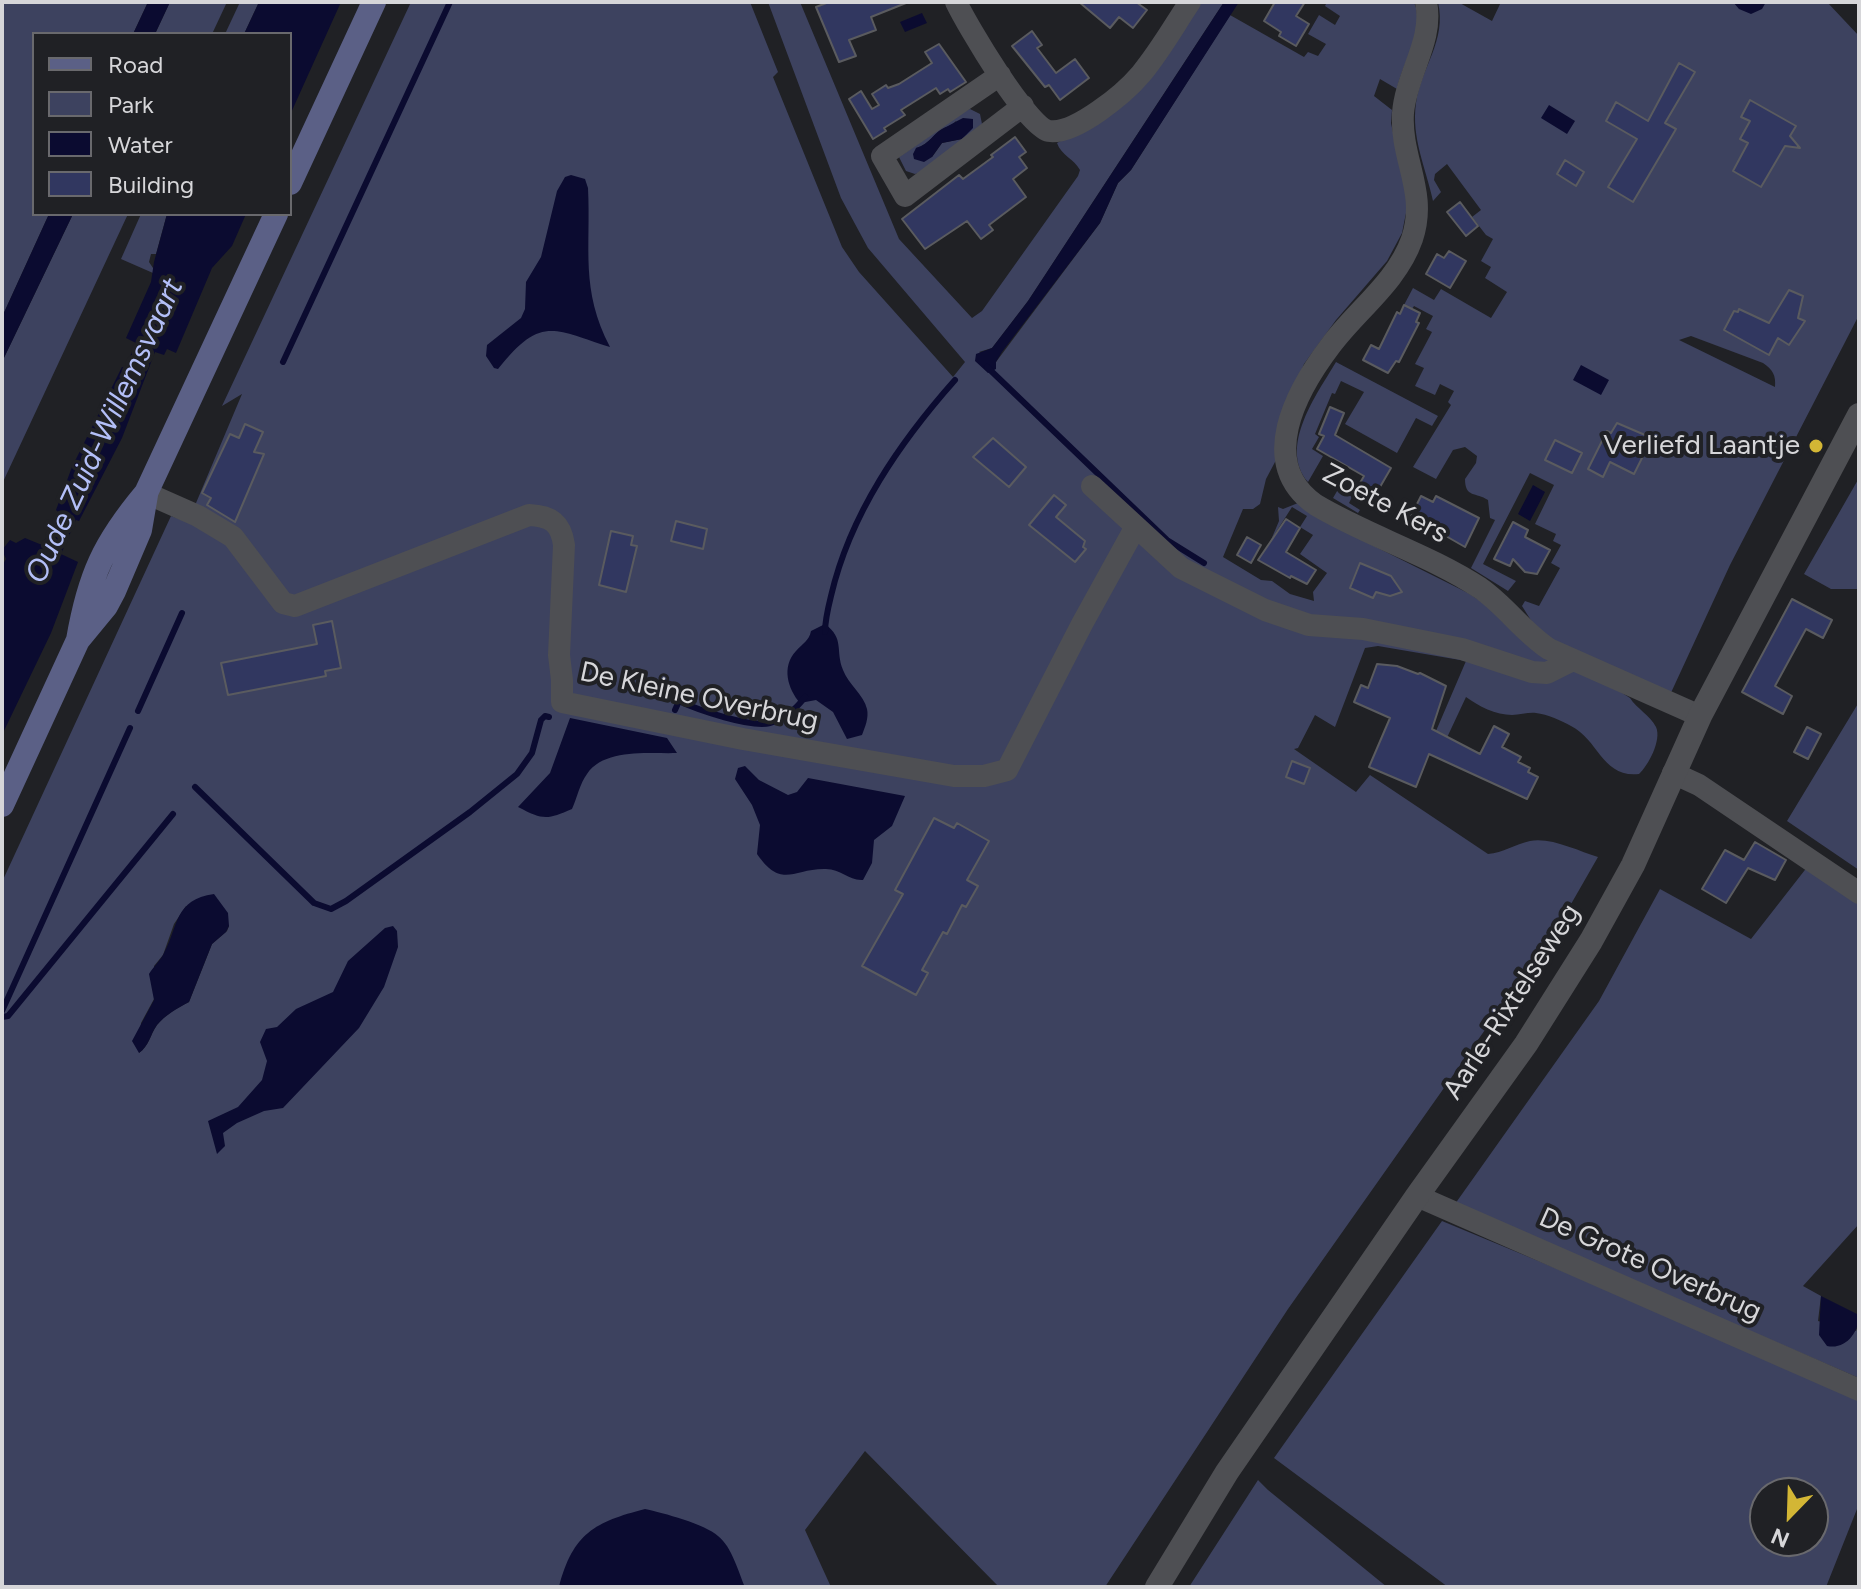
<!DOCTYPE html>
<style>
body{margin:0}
#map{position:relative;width:1861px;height:1589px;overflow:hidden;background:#202125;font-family:Figtree,sans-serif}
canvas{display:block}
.frame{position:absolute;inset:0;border:4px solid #d6d6d9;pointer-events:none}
.legend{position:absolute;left:32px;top:32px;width:260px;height:184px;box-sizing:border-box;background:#202125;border:2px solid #69696d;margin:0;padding:10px 14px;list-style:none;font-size:24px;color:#d6d6d9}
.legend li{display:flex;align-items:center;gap:16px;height:40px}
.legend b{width:40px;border:2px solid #69696d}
.north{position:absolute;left:1749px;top:1477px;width:80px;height:80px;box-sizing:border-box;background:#202125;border:2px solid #69696d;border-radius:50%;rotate:203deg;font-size:22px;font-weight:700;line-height:32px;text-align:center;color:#d6d6d9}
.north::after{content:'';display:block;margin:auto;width:28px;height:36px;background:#d3b635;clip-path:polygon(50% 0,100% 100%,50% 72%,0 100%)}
</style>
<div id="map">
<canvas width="1861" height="1589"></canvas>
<div class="frame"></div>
<ul class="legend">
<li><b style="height:10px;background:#5b6086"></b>Road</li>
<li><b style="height:22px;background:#3d425f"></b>Park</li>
<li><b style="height:22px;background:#0b0b30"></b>Water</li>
<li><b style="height:22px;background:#313760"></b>Building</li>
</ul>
<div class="north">N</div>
</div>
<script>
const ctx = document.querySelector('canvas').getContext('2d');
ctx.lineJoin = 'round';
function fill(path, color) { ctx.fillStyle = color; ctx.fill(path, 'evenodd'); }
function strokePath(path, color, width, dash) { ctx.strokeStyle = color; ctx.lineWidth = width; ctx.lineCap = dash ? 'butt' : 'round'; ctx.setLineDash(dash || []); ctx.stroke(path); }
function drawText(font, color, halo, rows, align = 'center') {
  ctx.font = font + ' Figtree,sans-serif'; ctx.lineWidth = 8; ctx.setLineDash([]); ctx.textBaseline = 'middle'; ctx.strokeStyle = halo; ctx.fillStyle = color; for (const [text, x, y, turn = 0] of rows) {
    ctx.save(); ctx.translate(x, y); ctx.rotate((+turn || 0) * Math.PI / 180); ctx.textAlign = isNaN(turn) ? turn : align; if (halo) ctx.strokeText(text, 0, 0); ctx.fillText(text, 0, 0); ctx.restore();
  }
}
const green = new Path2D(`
 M2 2H148L133 34H34V214H49L2 317Z
 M170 2H227L212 34H155Z
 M240 2H259L244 34H225Z
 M411 2H750L778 72 773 77 842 247 859 272 953 377 965 362 868 248 841 198 768 2H800L899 239 972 318 982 311 1078 176 1080 170C1074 159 1061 155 1057 143L1075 133 1197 2H1224L1028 301 992 348 979 352 996 362 1100 223 1118 183 1131 170 1230 15 1304 57 1308 52 1318 56 1326 44 1308 34 1319 15 1335 25 1340 16 1325 6 1327 2H1414C1426 32 1403 60 1397 89L1380 79 1374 96 1392 110 1391 123 1408 203 1402 233 1387 261 1336 320 1304 364 1276 437 1275 462 1266 479 1260 504 1253 509H1243L1223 557 1261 580 1272 581 1290 594 1314 601 1313 592 1327 573 1300 554 1313 535 1300 527 1307 516 1292 507 1271 540 1279 521 1278 507 1283 509 1298 503 1368 543 1468 593 1630 698C1637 709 1650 715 1656 727 1662 740 1648 766 1639 774 1602 778 1599 740 1571 726 1562 721 1547 714 1536 713 1529 712 1520 715 1512 715 1496 715 1478 706 1466 697L1444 744 1433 738 1466 661 1378 646 1365 648 1335 727 1315 715 1298 748 1294 749 1356 792 1370 775 1488 854C1503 853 1515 844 1530 841 1551 837 1578 851 1598 857L1559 925 1288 1309 1105 1587H999L865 1451 805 1530 831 1587H2V882L171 516 188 522 242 394 222 406ZM186 906 229 926 227 931 212 944 189 1002C177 1008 165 1015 157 1025 150 1035 149 1046 139 1053L141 1023 154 999V966L163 955 174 924Z
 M1438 2H1458L1492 21 1501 2H1827L1859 36V315L1730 565 1669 697 1556 645 1532 622 1522 606 1525 601 1539 606 1560 568 1551 563 1561 545 1553 541 1556 534 1535 524 1554 485 1530 473 1483 564 1516 581 1508 591 1471 568 1495 520 1490 518 1488 500C1476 492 1465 498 1465 479L1476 463 1477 456 1465 447 1453 450 1436 479 1413 467 1451 405 1448 402 1454 391 1440 384 1435 395 1415 386 1424 368 1415 364 1432 332 1426 329 1433 316 1414 306 1412 309 1404 305 1413 288 1434 300 1441 289 1491 318 1507 292 1485 278 1491 267 1481 261 1493 239 1486 235 1472 217 1481 210 1447 164 1435 174 1434 180 1441 192 1433 201C1426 168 1411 138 1416 103 1421 67 1447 41 1438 2ZM1691 336 1763 363C1773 370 1776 375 1775 387L1679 340Z
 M970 109 980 114 982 124 922 172 915 174 906 171 899 157 965 111ZM956 121 962 139 942 143 932 157 916 148C931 144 933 133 944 128 949 126 953 125 956 121Z
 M73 214H128L2 484V362Z
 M141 214H167L156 254H151L149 262 153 268V273L121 259Z
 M1336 362 1438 416 1432 426 1416 418 1397 453 1345 424 1364 392 1341 381 1335 394 1332 393 1315 434 1319 437 1312 449 1323 456 1308 482C1278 447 1317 394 1336 362Z
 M1859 478V589H1831L1804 574Z
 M1340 486 1354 493 1349 503 1360 510 1358 513 1333 498Z
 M1859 702V870L1787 821Z
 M1808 866 1859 900V1224L1803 1286 1821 1296 1818 1321 1856 1331 1859 1324V1378L1455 1204 1599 1001 1660 889 1751 939Z
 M1442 1221 1717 1335 1859 1398V1504L1826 1587H1448L1274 1458ZM1765 1493H1813V1541H1765Z
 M1258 1480 1268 1490 1387 1587H1189Z`);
const water = new Path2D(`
 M148 2H170L155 34H133Z
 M259 2H341L290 115V34H244Z
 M1224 2H1239L1131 170 1118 183 1100 223 1002 352 996 362V369L988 373 975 361 976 354 992 348 1028 301Z
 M1733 2H1766L1762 9 1751 14 1739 9Z
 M922 13 927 23 905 32 900 22Z
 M1549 105 1575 121 1567 134 1541 118Z
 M963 118 973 119V128L962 139 942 143 932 157 924 162 914 159 913 154 916 148C930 144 933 133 944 128 951 125 956 121 963 118Z
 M571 175 585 179 588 188C591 249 580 289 610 347 553 329 541 315 498 369L494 368 486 356 487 345 521 318 525 309 526 282 541 257 557 191 565 177Z
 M49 214H73L2 362V317Z
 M167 214H246L232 246 212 268 176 353 167 349 164 355 155 352 122 438 79 521 76 520 61 554 78 562 51 633 2 735V566L6 559 2 550 10 540 16 543 25 538 42 545 58 512 56 510 72 467 122 367 125 368 136 343 126 338 151 282 154 262Z
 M1581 365 1609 380 1601 395 1573 380Z
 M1533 485 1545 492 1530 521 1518 514Z
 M825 624C845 639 835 650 843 670 848 684 864 695 867 709 869 718 865 727 862 735L847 739 833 712 816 700 800 703C788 689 781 667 796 651 803 643 809 641 811 631Z
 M570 718 667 738 677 753C650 754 604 748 587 774 580 783 577 798 572 809 547 820 543 820 518 807L550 773Z
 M745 766 759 780 788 795 797 792 808 778 905 796 892 826 874 840 872 863 863 880C849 881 841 869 826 869 793 868 782 890 757 854L760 825 752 805 735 779 738 768Z
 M214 894 228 913 229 926 226 932 212 944 189 1002C178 1008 165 1015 157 1025 150 1035 149 1046 139 1053L132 1041 154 1000 149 974C153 967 160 961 164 953 179 925 174 900 214 894Z
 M393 926 397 931 398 947 384 987 359 1028 283 1108 264 1111 237 1123 223 1133 225 1146 217 1154 208 1121 238 1107 262 1080 267 1061 260 1042 266 1029 277 1027 296 1009 333 992 348 961 385 928Z
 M1821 1296 1859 1315C1859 1332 1846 1350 1827 1346L1819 1335Z
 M645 1509C663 1513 705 1524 718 1536 732 1547 738 1571 745 1587H559C573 1533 595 1522 645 1509Z`);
const stream = new Path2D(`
 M283 362 450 2
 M987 367 1167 540 1204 563
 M825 632C825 620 828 608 831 596 850 514 900 442 955 380
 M675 710 679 701C698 710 751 728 770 723 784 719 796 709 805 697
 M138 711 182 613
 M195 787 314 903 331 909 346 901 470 812 517 774 532 753 541 720 545 716 549 717
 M2 1011 130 728
 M2 1017 8 1016 173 814`);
const building = new Path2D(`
 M829 2H906V3L871 17 876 30 849 40 856 56 839 62 816 7Z
 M1079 2H1136L1147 10 1133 28 1119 17 1110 28Z
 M1275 2H1305L1296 16 1309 24 1296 46 1279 36 1281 32 1264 21Z
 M1032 31 1042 45 1037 48 1056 73 1075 59 1089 78 1060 100 1049 85 1045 87 1012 46Z
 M939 44 966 82 950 92 948 89 940 94 936 88 901 110 905 115 884 128 886 131 873 139 849 99 861 91 872 109 879 105 872 94 886 85 888 88 899 84 932 63 925 52Z
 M1679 63 1695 72 1665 123 1676 129 1633 202 1608 187 1637 139 1606 121 1616 102 1648 121Z
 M1750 100 1796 126 1790 136 1800 148 1785 146 1761 187 1733 171 1748 143 1740 139 1750 121 1741 117Z
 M1015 137 1026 152 1019 157 1027 168 1013 179 1026 197 989 225 993 230 981 239 967 221 925 249 902 219 959 175 963 179 993 157 991 155Z
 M1565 160 1584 172 1576 186 1557 174Z
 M1460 202 1478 226 1466 236 1447 212Z
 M1449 251 1466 261 1450 288 1426 274 1437 254 1444 258Z
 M1789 290 1803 296 1798 318 1805 321 1789 345 1778 338 1769 355 1724 330 1734 311 1738 312 1739 309 1769 323Z
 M1404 305 1420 313 1416 322 1419 323 1399 362 1396 361 1388 373 1363 360 1371 345 1379 349 1397 312 1400 314Z
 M1330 407 1344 413 1335 435 1391 468 1373 499 1356 490 1364 476 1317 449 1324 436 1319 434Z
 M1617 423 1652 438 1634 474 1610 462 1603 477 1588 469 1607 431 1611 433Z
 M245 424 263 432 254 452 264 454 235 522 207 505 211 498 202 493 230 434 239 438Z
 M993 438 1026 467 1009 487 973 457Z
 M1555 440 1582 453 1572 473 1545 460Z
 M1054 495 1066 505 1056 517 1085 541 1083 547 1086 549 1075 562 1029 525Z
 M1421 496 1433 502 1436 496 1479 518 1465 547 1411 516Z
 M1286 519 1300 528 1286 552 1316 570 1307 584 1291 576 1290 578 1258 560Z
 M676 521 707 529 703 549 671 541Z
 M1513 522 1528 530 1525 537 1550 550 1537 574 1525 572 1513 559 1510 566 1494 559Z
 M611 531 633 536 631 545 637 546 626 592 599 585Z
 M1247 537 1261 545 1251 563 1237 555Z
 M1360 563 1391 576 1402 592 1390 596 1376 592 1373 598 1350 588Z
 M1792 599 1832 620 1823 638 1806 629 1775 686 1792 696 1783 714 1742 692Z
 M332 621 341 668 325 671 326 676 228 695 221 663 317 644 313 625Z
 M1377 664 1397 666 1418 674 1420 673 1446 686 1432 729 1480 754 1494 726 1509 734 1502 747 1521 757 1518 762 1530 768 1528 772 1538 777 1527 799 1429 754 1416 787 1369 767 1390 718 1354 702 1361 685 1368 688Z
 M1807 727 1821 734 1808 759 1794 752Z
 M1292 761 1310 768 1304 784 1286 777Z
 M934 818 954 828 957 823 989 841 967 880 978 886 966 907 962 905 947 934 943 932 922 970 928 973 916 995 862 966 903 894 895 890Z
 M1755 842 1786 860 1775 880 1748 868 1726 903 1702 889 1725 850 1744 860Z`);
const minor = new Path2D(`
 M956 2C967 25 1027 127 1049 131 1075 135 1125 93 1141 74 1160 51 1174 26 1190 2
 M1426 2C1434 41 1406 74 1403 113 1400 159 1428 192 1412 239 1397 282 1357 310 1331 345 1296 391 1256 464 1316 505 1368 536 1430 555 1480 588 1506 606 1523 632 1549 649L1700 716
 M1000 75 882 156 905 196 1023 106
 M1092 486 1181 568 1265 610 1309 625 1363 629 1462 649 1532 672 1547 673 1573 660
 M146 493 198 516 233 537 283 603 295 606 529 515C551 516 561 523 564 545L559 655 562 680V702L743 739 954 776H984L1007 770 1082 624 1135 528
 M1673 773 1699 785 1859 893
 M1417 1196 1859 1390`);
const tertiary = new Path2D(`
 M1157 1587 1227 1472 1417 1196 1526 1044 1591 941 1633 865 1700 716 1859 415`);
const secondary = new Path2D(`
 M290 183 374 2
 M78 640C89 576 104 543 146 493L276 214
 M2 805 78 640 106 606 114 591 140 530 146 495`);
const markers = [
 [1816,446,8,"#d3b635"]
];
const poiNames = [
 ["Verliefd Laantje",1800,446]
];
const streetNames = [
 ["Zoete Kers",1385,504,28],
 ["De Kleine Overbrug",699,697,12],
 ["Aarle-Rixtelseweg",1512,1002,-57],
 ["De Grote Overbrug",1650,1265,24]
];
const waterNames = [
 ["Oude Zuid-Willemsvaart",105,431,-65]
];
fill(green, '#3d425f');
fill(water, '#0b0b30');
strokePath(stream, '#0b0b30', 6);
fill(building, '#313760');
strokePath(building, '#5a5b5f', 2);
strokePath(minor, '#4e4f53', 22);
strokePath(tertiary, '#4e4f53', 24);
strokePath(secondary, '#5b6086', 24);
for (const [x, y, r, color] of markers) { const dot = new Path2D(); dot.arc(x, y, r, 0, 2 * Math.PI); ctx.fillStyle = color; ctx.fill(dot); strokePath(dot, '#202125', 3); }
drawText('28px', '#d6d6d9', '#202125', poiNames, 'right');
drawText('28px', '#d6d6d9', '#202125', streetNames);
drawText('italic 30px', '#b3bff7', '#202125', waterNames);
</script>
